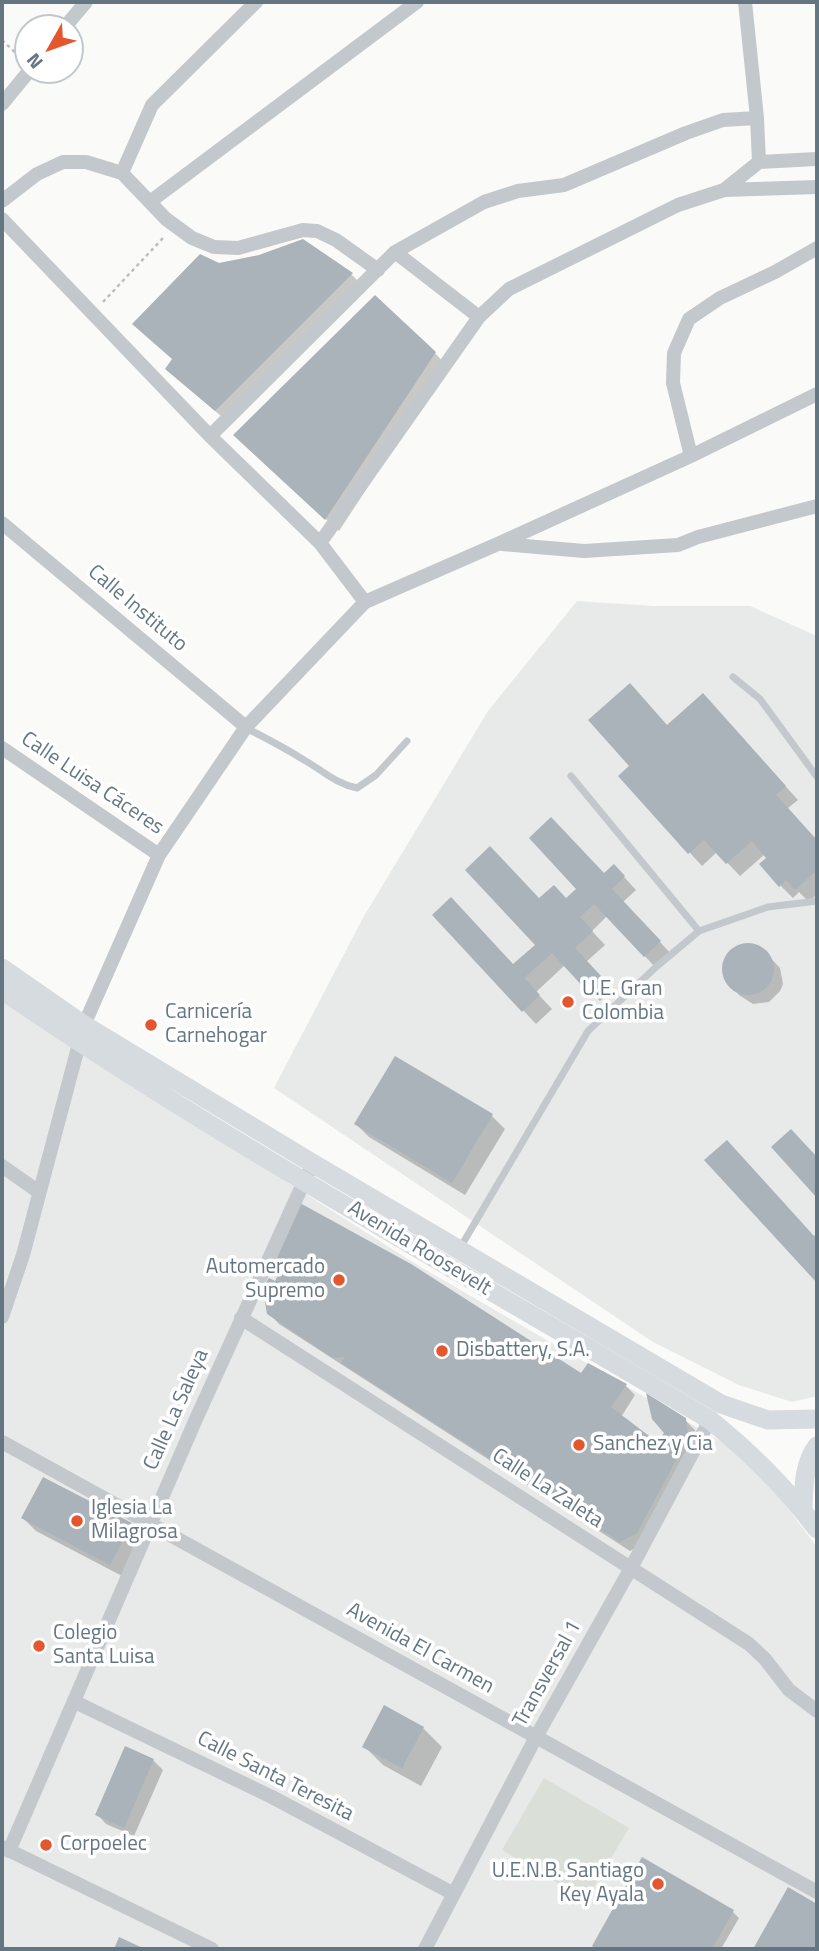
<!DOCTYPE html>
<meta charset="utf-8">
<style>
body{margin:0}
#map{position:relative;width:819px;height:1951px;overflow:hidden;background:#fafaf8;font-family:"Titillium Web",sans-serif}
canvas{display:block}
.frame{position:absolute;inset:0;border:4px solid #657683;pointer-events:none}
.north{position:absolute;left:14px;top:14px;width:70px;height:70px;box-sizing:border-box;background:#fff;border:2px solid #c1c8cd;border-radius:50%;rotate:230deg;font-size:19px;font-weight:700;line-height:28px;text-align:center;color:#657683}
.north::after{content:'';display:block;margin:auto;width:24px;height:32px;background:#e4572e;clip-path:polygon(50% 0,100% 100%,50% 72%,0 100%)}
</style>
<div id="map">
<canvas width="819" height="1951"></canvas>
<div class="frame"></div>
<div class="north">N</div>
</div>
<script>
const ctx = document.querySelector('canvas').getContext('2d');
ctx.lineJoin = 'round';
function fill(path, color) { ctx.fillStyle = color; ctx.fill(path, 'evenodd'); }
function strokePath(path, color, width, dash) { ctx.strokeStyle = color; ctx.lineWidth = width; ctx.lineCap = dash ? 'butt' : 'round'; ctx.setLineDash(dash || []); ctx.stroke(path); }
function drawText(font, color, halo, rows, align = 'center') {
  ctx.font = font + ' "Titillium Web",sans-serif'; ctx.lineWidth = 7; ctx.setLineDash([]); ctx.textBaseline = 'middle'; ctx.strokeStyle = halo; ctx.fillStyle = color; for (const [text, x, y, turn = 0] of rows) {
    ctx.save(); ctx.translate(x, y); ctx.rotate((+turn || 0) * Math.PI / 180); ctx.textAlign = isNaN(turn) ? turn : align; if (halo) ctx.strokeText(text, 0, 0); ctx.fillText(text, 0, 0); ctx.restore();
  }
}
const built = new Path2D(`
 M577 601 654 606H750L817 636V1396L792 1402 739 1385 653 1342 274 1088 364 916 488 711Z
 M2 1001 419 1266 731 1447 774 1490 817 1547V1949H2Z`);
const green = new Path2D(`
 M544 1778 629 1828 586 1900 502 1850Z`);
const shadow = new Path2D(`
 M351 274 364 287 229 423 180 381 173 359Z
 M435 353 447 366 339 531 248 448Z
 M715 708 798 800 788 808 817 841V894L809 902 799 892 793 898 780 885 765 854 740 876 717 852 702 866 620 776 668 727Z
 M614 866 636 890 623 902 672 955 657 969 607 916 592 931 605 945 586 962 612 990 600 1001 565 965 536 992 552 1009 536 1024 434 915 514 966 537 945 539 901 566 900 604 875Z
 M749 945 764 951 780 968 783 984 780 991 769 1002 753 1004 739 995 729 984 723 969 724 962 734 949Z
 M396 1058 492 1116 505 1129 465 1195 369 1137 356 1124Z
 M263 1290 626 1386 635 1395 621 1417 657 1445 685 1420 695 1430 697 1447 646 1542 630 1551 279 1324 269 1313 270 1297Z
 M23 1518 131 1525 144 1538 124 1577 36 1531Z
 M423 1728 442 1747 421 1786 383 1765 364 1746Z
 M153 1760 163 1770 134 1836 106 1824 97 1814Z
 M643 1860 733 1912 739 1918 721 1949H597L594 1946Z
 M789 1889 817 1906V1949H755Z`);
const building = new Path2D(`
 M303 239 353 273 215 411 165 369 172 359 132 324 200 254 219 263 259 255Z
 M375 295 436 352 325 520 233 435Z
 M630 683 667 725 703 693 786 786 776 795 817 840V870L795 890 786 880 779 887 759 864 766 858 752 841 726 864 704 840 688 854 618 776 629 766 588 720Z
 M551 817 604 873 614 864 625 876 612 889 661 941 644 957 594 904 580 917 593 931 575 948 601 976 586 990 552 953 524 978 540 995 522 1012 432 915 451 897 513 964 535 945 465 870 490 846 539 898 554 885 566 898 576 889 529 838Z
 M722 969a26 26 0 1 1 52 0a26 26 0 1 1-52 0Z
 M395 1056 493 1114 452 1183 354 1124Z
 M791 1129 817 1157V1198L771 1147Z
 M727 1140 814 1236 817 1233V1283L704 1160Z
 M300 1203 411 1264 581 1373 588 1363 627 1384 611 1407 657 1442 664 1433 652 1419 646 1393 686 1418 688 1437 637 1533 620 1542 341 1363 345 1357 333 1358 267 1314 265 1302 269 1295 261 1291 269 1278 275 1281 277 1277 267 1269Z
 M43 1477 132 1523 110 1565 21 1518Z
 M384 1705 424 1727 402 1768 362 1747Z
 M125 1746 154 1759 124 1828 95 1815Z
 M642 1857 734 1910 712 1949H597L592 1946Z
 M788 1887 817 1904V1949H753Z
 M119 1937 145 1949H114Z`);
const path = new Path2D(`
 M2 40 20 57
 M103 302 163 238`);
const lane = new Path2D(`
 M733 677 760 699 817 777
 M246 728C266 738 285 748 304 760 322 770 336 784 357 788L376 775 407 741
 M571 776 699 931
 M460 1248 588 1031 656 967 699 931 768 907 817 901`);
const street = new Path2D(`
 M745 2 757 118 759 162
 M64 28 86 2
 M2 104 30 70
 M122 173 152 105 256 2
 M724 190 759 162 817 159
 M2 201 37 174 63 162H86L122 173 166 219 192 238 214 247 238 248 303 230 317 231 336 240 378 270
 M151 201 417 2
 M2 219 210 436 320 543 365 602
 M395 252 479 317
 M210 436 395 252 484 202 518 191 564 185 686 133 723 120 757 118
 M691 456 673 383 674 353 689 319 720 298 775 272 817 248
 M2 523 246 727
 M320 543 479 317 509 289 678 205 724 190 817 187
 M502 544 584 551 678 545 698 537 817 506
 M2 748 159 855
 M2 1166 39 1192
 M2 1317 23 1255 84 1025 159 855 246 727 365 602 500 543 691 456 817 394
 M241 1318 749 1644 765 1659 789 1690 817 1711
 M2 1442 817 1892
 M75 1702 272 1797 454 1894
 M2 1847 212 1949
 M9 1851 196 1419 308 1173
 M425 1949 536 1737 631 1568 710 1420`);
const secondary = new Path2D(`
 M2 968 84 1025 312 1163 721 1404 768 1420 817 1419
 M2 990C230 1146 473 1278 710 1420 750 1452 786 1488 817 1529
 M803 1510C804 1487 803 1465 817 1446`);
const markers = [
 [568,1002,7,"#e4572e"],
 [151,1025,7,"#e4572e"],
 [339,1280,7,"#e4572e"],
 [442,1351,7,"#e4572e"],
 [579,1445,7,"#e4572e"],
 [77,1521,7,"#e4572e"],
 [39,1646,7,"#e4572e"],
 [46,1845,7,"#e4572e"],
 [658,1884,7,"#e4572e"]
];
const streetNames = [
 ["Calle Instituto",137,609,40],
 ["Calle Luisa Cáceres",92,784,34],
 ["Avenida Roosevelt",419,1249,31],
 ["Calle La Saleya",177,1410,-66],
 ["Calle La Zaleta",547,1489,33],
 ["Avenida El Carmen",420,1649,29],
 ["Transversal 1",548,1674,-61],
 ["Calle Santa Teresita",275,1777,27]
];
const poiNames = [
 ["U.E. Gran",582,990],
 ["Colombia",582,1014],
 ["Carnicería",165,1013],
 ["Carnehogar",165,1037],
 ["Automercado",325,1268,"right"],
 ["Supremo",325,1292,"right"],
 ["Disbattery, S.A.",456,1351],
 ["Sanchez y Cia",593,1445],
 ["Iglesia La",91,1509],
 ["Milagrosa",91,1533],
 ["Colegio",53,1634],
 ["Santa Luisa",53,1658],
 ["Corpoelec",60,1845],
 ["U.E.N.B. Santiago",644,1872,"right"],
 ["Key Ayala",644,1896,"right"]
];
fill(built, '#e8e9e9');
fill(green, '#dadfd7');
fill(shadow, '#0003');
fill(building, '#aab3b9');
strokePath(path, '#bbbfc2', 2.5, [3.5, 3.5]);
strokePath(lane, '#c3c8cc', 7);
strokePath(street, '#c3c8cc', 14);
strokePath(secondary, '#d6dbdf', 19);
for (const [x, y, r, color] of markers) { const dot = new Path2D(); dot.arc(x, y, r, 0, 2 * Math.PI); ctx.fillStyle = color; ctx.fill(dot); strokePath(dot, '#fff', 2.5); }
drawText('21px', '#657683', '#fff', streetNames);
drawText('21px', '#657683', '#fff', poiNames, 'left');
</script>
